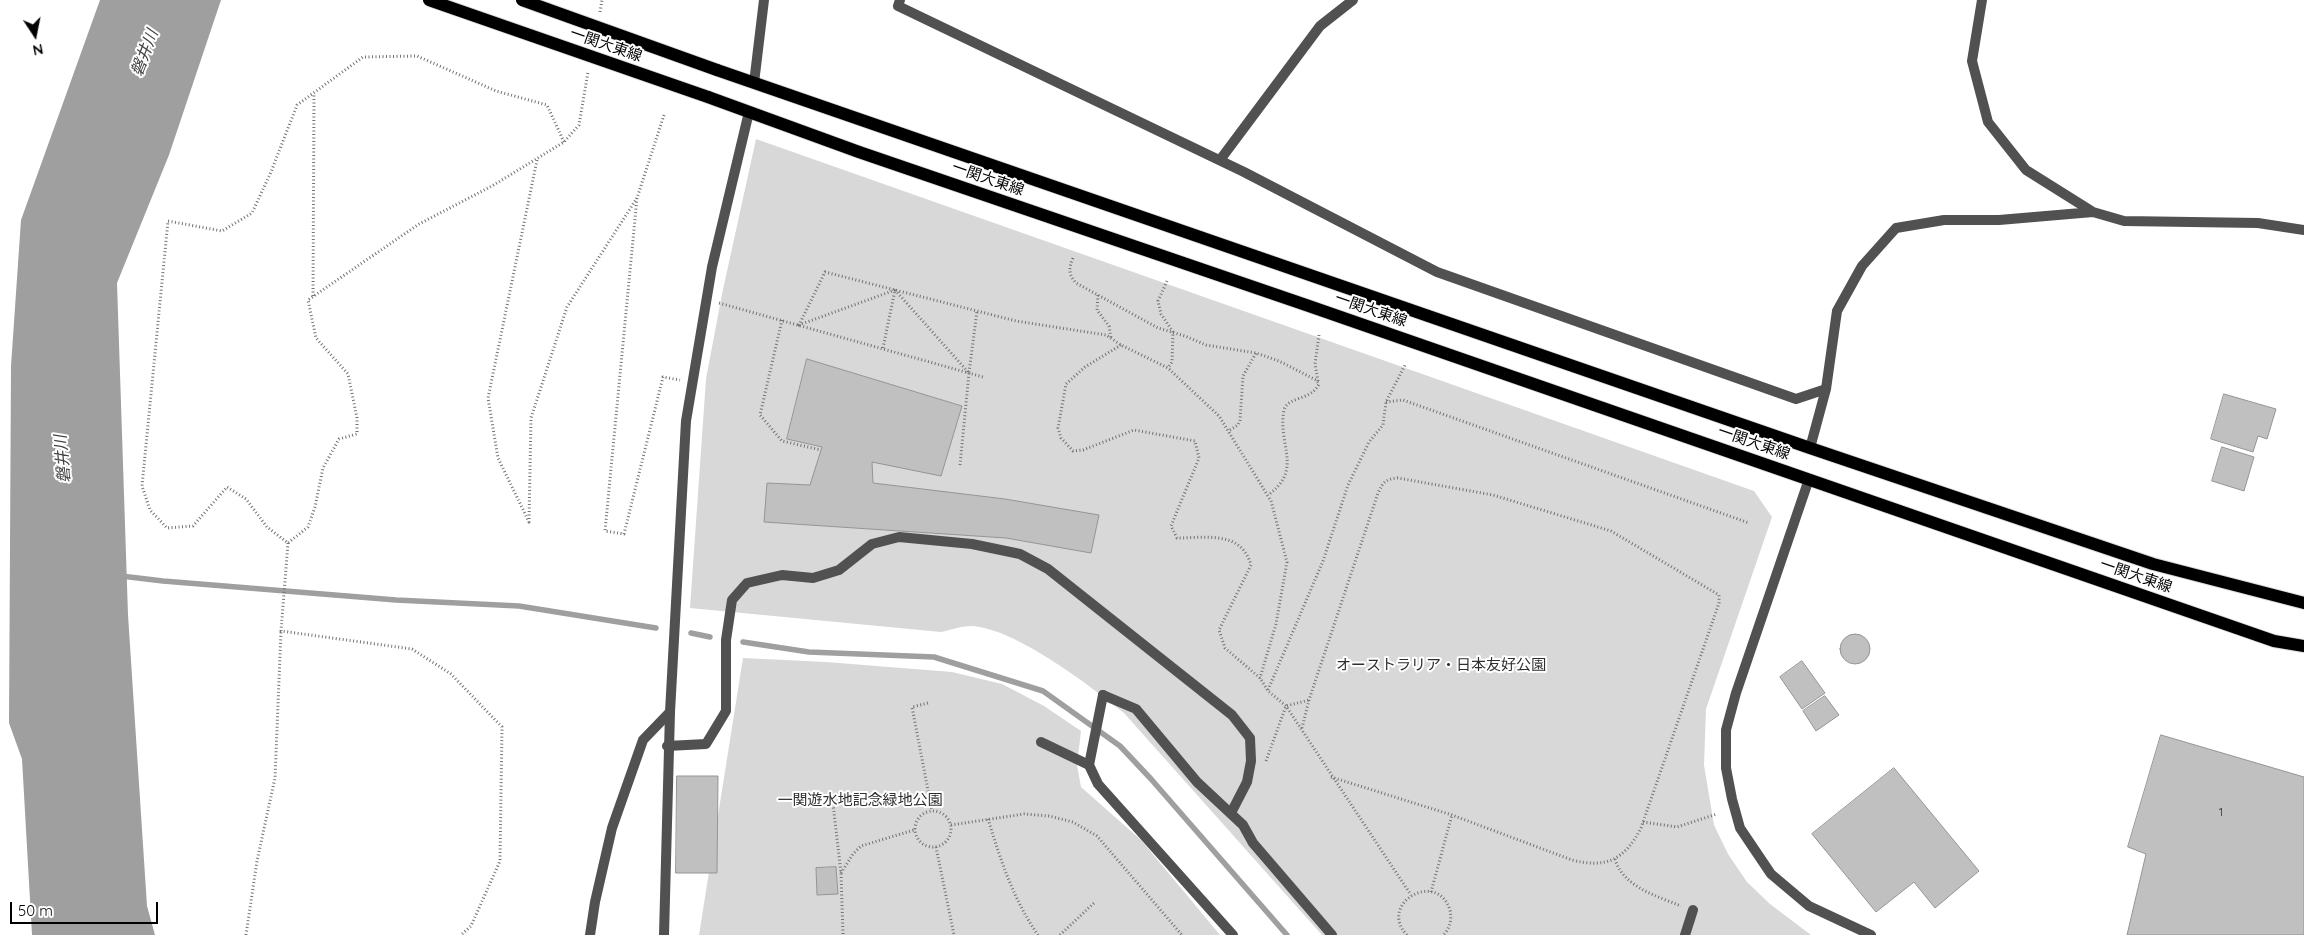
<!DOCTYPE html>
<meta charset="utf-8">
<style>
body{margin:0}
#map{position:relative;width:2304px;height:935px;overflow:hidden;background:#fff;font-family:Quicksand,sans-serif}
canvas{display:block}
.north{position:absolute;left:10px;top:10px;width:50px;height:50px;-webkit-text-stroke:4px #fff;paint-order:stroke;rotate:169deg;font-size:14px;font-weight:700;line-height:20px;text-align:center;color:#000}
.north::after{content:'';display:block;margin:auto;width:18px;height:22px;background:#000;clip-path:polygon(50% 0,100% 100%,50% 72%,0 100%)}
.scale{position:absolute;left:10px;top:902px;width:148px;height:22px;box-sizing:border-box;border:2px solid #000;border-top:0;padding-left:6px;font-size:15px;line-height:18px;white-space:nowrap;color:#000;-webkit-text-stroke:4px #fff;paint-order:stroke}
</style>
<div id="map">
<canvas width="2304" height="935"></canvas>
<div class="north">N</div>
<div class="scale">50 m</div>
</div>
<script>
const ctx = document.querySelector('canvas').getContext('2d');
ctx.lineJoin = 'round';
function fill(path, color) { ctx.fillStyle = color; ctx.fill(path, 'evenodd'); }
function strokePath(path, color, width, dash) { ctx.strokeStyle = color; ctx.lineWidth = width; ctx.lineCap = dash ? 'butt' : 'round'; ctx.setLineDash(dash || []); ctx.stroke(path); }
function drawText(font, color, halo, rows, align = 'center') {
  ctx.font = font + ' Quicksand,"Noto Sans JP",sans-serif'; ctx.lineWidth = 4; ctx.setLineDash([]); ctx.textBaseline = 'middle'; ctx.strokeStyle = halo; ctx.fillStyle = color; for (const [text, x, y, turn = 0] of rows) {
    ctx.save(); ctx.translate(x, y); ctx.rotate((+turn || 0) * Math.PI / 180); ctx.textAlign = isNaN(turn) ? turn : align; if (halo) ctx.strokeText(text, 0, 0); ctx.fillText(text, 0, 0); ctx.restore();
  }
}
const green = new Path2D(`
 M756 139 1754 491 1772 517 1706 709 1704 765 1714 825 1728 854 1747 882 1770 904 1811 935H1322L1124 713C1089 685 1015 628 971 626 962 626 950 630 941 632L690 608 706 379 722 294Z
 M743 658 826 662 952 672 1002 684 1044 706 1081 731 1077 765 1081 787 1141 840 1220 935H699Z`);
const water = new Path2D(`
 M100 0H221L169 155 117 283 128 615 147 906 155 935H32L22 759 9 723 11 366 21 220Z`);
const stream = new Path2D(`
 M121 576 163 581 396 600 519 606 656 628
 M691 633 710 637
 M743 642 809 652 934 657 1043 691 1120 746 1151 779 1287 935`);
const building = new Path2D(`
 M807 359 962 406 941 476 872 462 873 483 1005 499 1099 515 1091 553 1006 538 764 522 767 483 810 485 822 447 787 439Z
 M2224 394 2276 409 2267 439 2258 436 2253 452 2211 439Z
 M2222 447 2254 457 2244 491 2212 481Z
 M1840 649a15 15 0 1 1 30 0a15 15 0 1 1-30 0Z
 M1802 661 1825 693 1802 709 1780 677Z
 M1825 696 1839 715 1816 731 1803 711Z
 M2161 735 2304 777V935H2127L2146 854 2128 847Z
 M1894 768 1979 871 1935 908 1914 882 1876 912 1812 834Z
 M677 776H718L717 873H676Z
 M836 867 838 894 817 895 816 868Z`);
const path = new Path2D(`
 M600 12 602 0
 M664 115 637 198 605 531 624 534 663 377 680 380
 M564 142 547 105 496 91 417 56 363 57 297 105 271 172 252 213 222 231 168 221 142 486 150 510 167 528 193 526 227 487 246 499 267 527 288 543 308 527 315 507 323 468 339 439 357 434V418L348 374 316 338 308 300 419 224 492 186 564 142 579 125 588 72
 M537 160 488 398 498 458 529 522 531 418 567 307 637 198
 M1073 258C1068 269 1069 275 1076 283L1158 328 1185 336 1206 345 1256 353 1279 361 1316 380 1319 384C1311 401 1288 396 1284 410 1277 445 1304 469 1268 495
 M1167 281 1158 301 1161 314 1173 332 1172 362 1168 368
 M895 290 799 325 825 272 1016 321 1106 335 1121 345 1168 368 1219 416 1271 501 1287 562 1276 624 1260 678
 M895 290 969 373 977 311
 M1098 295 1097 310 1109 326 1111 338
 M313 296 314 93
 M719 303 983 377
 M782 320 760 415 782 441 821 450
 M1121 345 1085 367 1066 384 1058 428 1061 438 1073 451 1083 450 1134 430 1195 441 1199 458 1171 526 1177 538C1206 538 1241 530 1251 565L1219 630 1225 648 1260 678 1268 691 1286 706 1411 895
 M883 348 895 290
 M1318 381 1315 364 1319 335
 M1386 402 1403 400 1749 523
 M1230 430 1238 425 1240 420 1243 376 1256 353
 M960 465 969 373
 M288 543 281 631 412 649 451 674 502 727 500 861 471 926 461 935
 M1268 690 1323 561 1348 485 1369 442 1383 425 1386 402 1405 365
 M928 703 912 707 932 811
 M1302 728 1309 700 1378 493C1383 482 1386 479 1398 478L1493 495 1611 531 1719 595V603L1641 828C1625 859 1607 869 1572 860L1452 815 1331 777
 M1266 761 1286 706 1309 700
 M833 804 841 873 843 935
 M915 829a18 18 0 1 1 36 0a18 18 0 1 1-36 0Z
 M988 819C1001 861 1013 899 1038 935
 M1643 822 1677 827 1717 814
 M951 825 1024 814 1049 816 1073 822 1097 836 1182 935
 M936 847 954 935
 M1615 859C1623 887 1657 896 1681 906
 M841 873 853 854 861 846 914 830
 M1431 892 1452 815
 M246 935 257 861 275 778 281 631
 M1060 935 1095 902
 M1407 935C1377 904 1437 869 1450 910 1452 919 1450 929 1443 935`);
const service = new Path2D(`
 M900 0 898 6 1244 172 1437 272 1796 399 1826 389 1810 448
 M1982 0 1972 61 1988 122 2026 170 2093 212 2124 221 2258 223 2304 230
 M754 83 764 0
 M1220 160 1320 26 1353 0
 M1826 389 1837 311 1862 266 1896 228 1944 220H1999L2093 212
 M1103 695 1136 709 1197 782 1243 825 1253 843 1332 935
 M667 746 706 744 726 711V640L732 600 747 583 782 575 813 578 839 570 872 544 899 537 972 544 1020 554 1048 569 1232 715 1250 738 1251 761 1247 782 1231 813
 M1685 935 1693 910`);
const minor = new Path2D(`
 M1103 695 1089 765 1098 784 1233 935
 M1041 742 1089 765
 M590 935 595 902 612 828 643 740 670 712 686 421 712 267 749 112`);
const tertiary = new Path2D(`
 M1809 479 1736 693 1726 730V768L1732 799 1740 828 1771 874 1809 906 1871 935
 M664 935 670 712`);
const primary = new Path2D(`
 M717 70 1810 448 2153 564 2304 603
 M708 97 859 152 1306 305 2274 641 2304 646`);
const primaryBridge = new Path2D(`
 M429 0 708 97
 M522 0 717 70`);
const numberNames = [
 ["1",2221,812]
];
const streetNames = [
 ["一関大東線",606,45,19],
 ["一関大東線",988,179,19],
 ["一関大東線",1371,310,19],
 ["一関大東線",1754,443,19],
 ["一関大東線",2136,576,19]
];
const parkNames = [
 ["オーストラリア・日本友好公園",1441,665],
 ["一関遊水地記念緑地公園",860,800]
];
const waterNames = [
 ["磐井川",145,53,-69],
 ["磐井川",63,459,-95]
];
fill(green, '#d8d8d8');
fill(water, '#9f9f9f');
strokePath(stream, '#9f9f9f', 5.5);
fill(building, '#c0c0c0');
strokePath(building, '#959595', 1);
strokePath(primary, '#dbdbdb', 14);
strokePath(path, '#737373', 3, [1, 2.5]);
strokePath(service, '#515151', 10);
strokePath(minor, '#515151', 10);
strokePath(tertiary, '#515151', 10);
strokePath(primary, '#000', 12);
strokePath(primaryBridge, '#dbdbdb', 14, []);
strokePath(primaryBridge, '#000', 12);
drawText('12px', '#303030', null, numberNames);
drawText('15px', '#000', '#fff', streetNames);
drawText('15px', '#2f2f2f', '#fff', parkNames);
drawText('italic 16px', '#404040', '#fff', waterNames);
</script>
